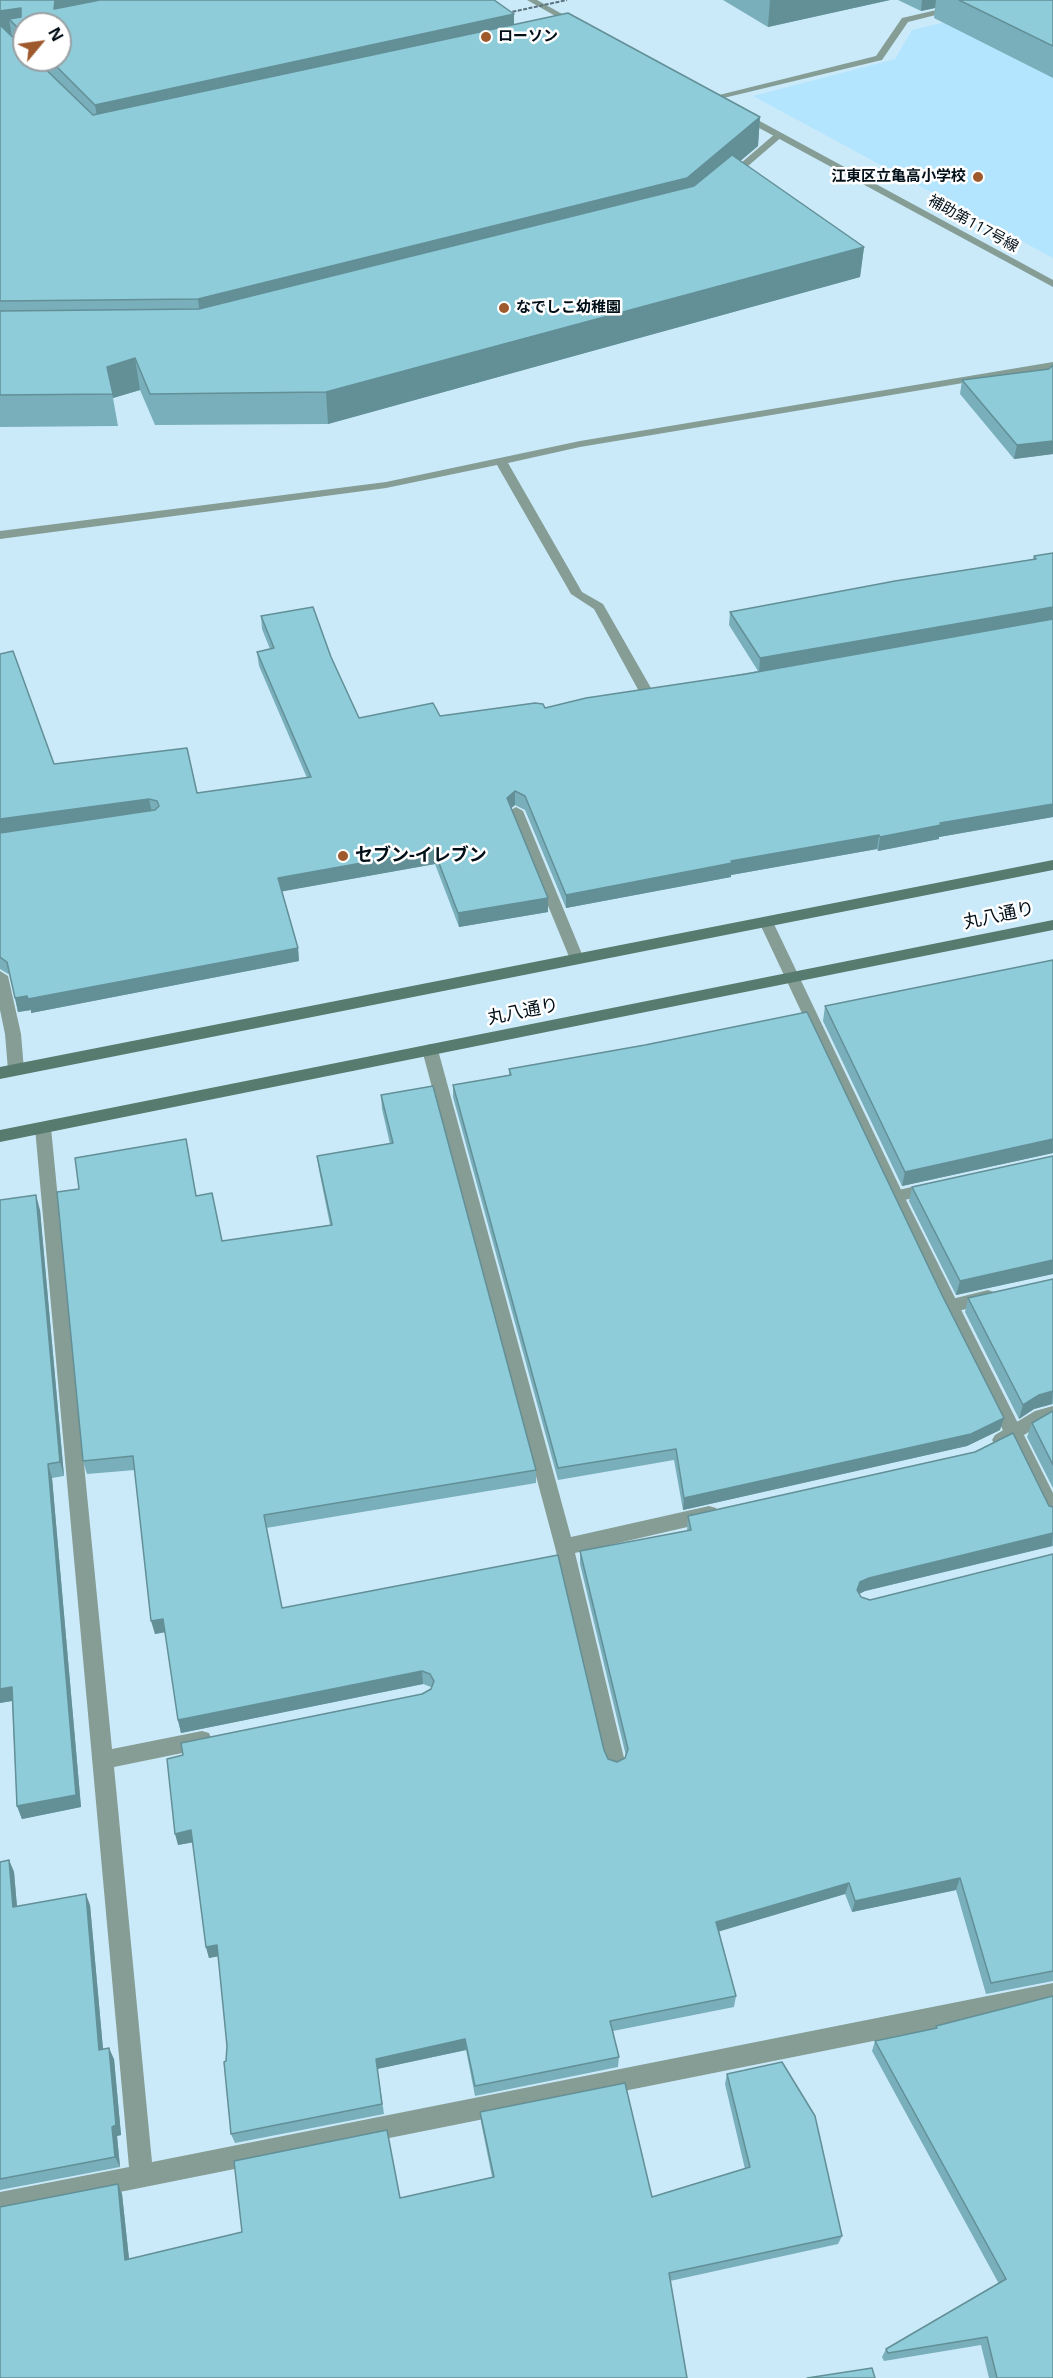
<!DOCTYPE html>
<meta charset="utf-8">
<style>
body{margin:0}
#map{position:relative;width:1053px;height:2378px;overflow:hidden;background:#caeafa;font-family:"Open Sans",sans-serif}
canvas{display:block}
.north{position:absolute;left:12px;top:12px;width:60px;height:60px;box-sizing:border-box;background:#fff;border:2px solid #999fa3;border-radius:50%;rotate:61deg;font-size:16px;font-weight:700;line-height:24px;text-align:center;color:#000f18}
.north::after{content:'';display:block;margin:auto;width:21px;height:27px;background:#9e592d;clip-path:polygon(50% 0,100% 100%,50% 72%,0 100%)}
</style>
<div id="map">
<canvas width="1053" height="2378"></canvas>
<div class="north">N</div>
</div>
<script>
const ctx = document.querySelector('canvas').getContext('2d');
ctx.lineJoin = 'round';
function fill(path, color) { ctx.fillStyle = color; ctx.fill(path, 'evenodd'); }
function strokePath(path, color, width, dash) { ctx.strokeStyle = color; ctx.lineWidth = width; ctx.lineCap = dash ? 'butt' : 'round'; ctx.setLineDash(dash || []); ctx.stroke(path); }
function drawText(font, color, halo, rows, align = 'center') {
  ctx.font = font + ' "Open Sans","Noto Sans JP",sans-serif'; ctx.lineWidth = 5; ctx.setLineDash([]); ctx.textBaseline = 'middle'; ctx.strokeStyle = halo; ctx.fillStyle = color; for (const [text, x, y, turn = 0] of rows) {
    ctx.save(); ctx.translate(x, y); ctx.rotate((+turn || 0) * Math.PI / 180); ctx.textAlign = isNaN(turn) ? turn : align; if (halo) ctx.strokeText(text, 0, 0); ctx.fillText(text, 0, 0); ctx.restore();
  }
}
const built = new Path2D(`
 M1036 0H1053V258L753 96 895 59 912 30Z`);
const service = new Path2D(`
 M516 807 523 811 584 959 582 963H572L570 959 509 811Z
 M0 971 8 976 21 1034 24 1070 22 1074H10L8 1070 5 1034 0 1010Z
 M430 1044 435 1046 438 1050 571 1537 709 1506 716 1508 718 1514 716 1520 709 1522 575 1553 625 1762 622 1769 615 1772 608 1769 605 1762 555 1547 422 1050 425 1046Z
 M43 1122 49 1124 51 1128 112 1749 202 1731 209 1733 212 1740 209 1747 202 1749 114 1767 152 2162 1053 1983V2005L0 2216V2192L129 2167 35 1128 37 1124Z
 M933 1182 939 1184 941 1188 939 1192 896 1202 890 1200 888 1196 890 1192Z
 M988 1290 994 1292 997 1297 994 1302 950 1313 944 1311 941 1306 944 1301Z
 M1053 1406V1420L1046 1422 1007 1445 1001 1448 995 1445 992 1440 995 1435 1035 1411Z`);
const pedestrian = new Path2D(`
 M980 0H995L908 22 882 60 711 101 707 98 876 56 902 18Z
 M776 133 784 135 733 179H727V175Z`);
const minor = new Path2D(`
 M1053 362V368L580 447 508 463 582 592 603 604 655 695 648 699 641 695 594 609 571 594 497 465 386 488 0 539V531L386 482 580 441Z
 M766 917 773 922 904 1196 1053 1493V1520L1046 1518 888 1196 759 922Z`);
const tertiary = new Path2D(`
 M527 0H537L582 25 575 27Z
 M737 112H743L1053 280V287L737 116Z`);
const secondary = new Path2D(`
 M1053 860V870L0 1079V1067Z
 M1053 920V930L0 1142V1130Z`);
const pathBridge = new Path2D(`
 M507 13 567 0`);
const wall = new Path2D(`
 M0 0 514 14V24L760 117 758 146 740 161 864 247 860 277 328 424 155 425 140 390 113 398 118 426 0 427ZM24 24 60 60H24Z
 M723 0H890L768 27Z
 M898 0H1053V78L934 18 935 8 921 11Z
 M1053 365V454L1014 459 960 394 962 380 1049 369Z
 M1053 553V817L939 837V839L878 851 877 849 731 875V877L566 908 525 810 515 805 511 808 548 898V912L459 927 435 864 282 891 298 948 299 961 31 1013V1010L18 1012 10 975 0 969V833L54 764 197 793 307 778 259 666 257 652 270 649 262 629 261 616 331 657 359 718 440 716 545 708 758 671 729 625 730 612 1033 559 1034 556Z
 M1053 960V1153L902 1186 823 1021 825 1006Z
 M509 1069 1000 1430 967 1446 683 1510 674 1460 558 1480 453 1097V1085L509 1075Z
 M381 1095 536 1470V1483L266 1528 282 1608 604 1750 608 1759 617 1762 625 1758 626 1756 580 1564V1551L687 1531 688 1516 1049 1506 1053 1507V1546L865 1591 859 1594 861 1597 870 1600 1053 1554V1981L986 1994 956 1890 852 1912 845 1894 719 1931 736 1996 734 2007 613 2031 619 2057 618 2067 475 2096 466 2050 377 2069 384 2114 235 2143 231 2134 226 2061 227 2046 218 1956 209 1958 206 1947 193 1842 178 1845 183 1755 422 1694 431 1689 432 1688 431 1687 423 1684 181 1733 178 1720 165 1632 155 1634 135 1470 87 1474 83 1461 196 1196 222 1241 330 1225 319 1170 317 1156 390 1144 382 1109Z
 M1053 1156V1274L956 1295 909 1201 912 1187Z
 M0 1200 40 1210 64 1476 52 1478 81 1807 22 1819 17 1806 12 1701 0 1703Z
 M1053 1279V1404L1034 1409 1019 1419 965 1312 968 1298Z
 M1053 1411V1488L1027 1437 1032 1423Z
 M9 1860 14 1872 17 1906 90 1905 103 2049 114 2059 121 2135 117 2136 120 2167 0 2190V1862Z
 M936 2026 1053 2378H989L981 2345 884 2361 882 2357 886 2349 999 2284 872 2051 875 2041 935 2029Z
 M727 2074 842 2236 838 2244 670 2281 0 2378 118 2184 122 2194 129 2259 492 2177 481 2122 480 2112 652 2197 745 2169 725 2084Z`);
const shadedWall = new Path2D(`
 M55 0H200L54 9Z
 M770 0H890L768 27Z
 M922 0H936L935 8 921 11Z
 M21 8 24 27 9 19 12 38 0 40V11Z
 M514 14V42L100 134 95 105Z
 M760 117 758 146 685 208 202 330 198 299Z
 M864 247 860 277 328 424 326 392Z
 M135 358 140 390 113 398 107 367Z
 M1053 441V454L1014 459 1017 445Z
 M1053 607V620L759 672 760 658Z
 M515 791V805L507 812V798Z
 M149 799 152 813 0 833V819Z
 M1053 804V817L939 837V839L878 851 880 837 940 823Z
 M879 835 877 849 731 875V877L566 908V895L731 861Z
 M434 850 435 864 279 892 278 878Z
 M548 898V912L459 927 458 913Z
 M298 948 299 961 31 1013V1010L18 1012 15 998Z
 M1053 1139V1153L902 1186 905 1172Z
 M36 1195 40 1210 64 1476 60 1462Z
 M1053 1260V1274L956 1295 960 1281Z
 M1053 1391 1052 1404 1034 1409 1019 1419 1023 1405 1039 1395Z
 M1004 1418 1000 1430 967 1446 683 1510 684 1498Z
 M48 1464 52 1478 81 1807 22 1819 17 1806Z
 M1053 1533 1052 1546 865 1591 857 1595V1590L860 1582 869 1578Z
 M163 1619 166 1632 155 1634 151 1621Z
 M422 1671 423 1684 181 1733 178 1720Z
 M12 1687 17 1700 0 1703V1689Z
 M191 1830 195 1842 178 1845 175 1834Z
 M9 1860 14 1872 18 1919 13 1907Z
 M960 1878 956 1890 852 1912 855 1901Z
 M849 1883 845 1894 714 1933 716 1922Z
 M86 1894 90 1905 104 2060 99 2050Z
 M217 1945 220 1956 209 1958 206 1947Z
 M465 2039 466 2050 377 2069 384 2114 376 2059Z
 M109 2048 114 2059 121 2135 117 2136 120 2167 115 2157 112 2127Z
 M118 2184 122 2194 130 2268 125 2260Z`);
const building = new Path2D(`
 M0 0H55L54 9 100 0H494L514 14 95 105 50 60H60V24H24V34L9 19 21 17V8L0 11Z
 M959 0H1053V46Z
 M568 13 760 117 687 178 198 299 0 301V25L24 48V60H36L93 115Z
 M732 155 864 247 326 392 150 394 135 358 107 367 113 394 0 395V311L199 309 694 186Z
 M1053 365V441L1017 445 962 380 1049 369Z
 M1053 553V607L760 658 730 612 895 581 1036 559 1034 556Z
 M313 607 331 657 359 718 433 703 440 716 535 703 543 704 545 708 586 698 746 674 1053 619V804L940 823 941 825 880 837 879 835 731 861 732 863 566 895 525 796 515 791 507 798 548 898 458 913 434 850 278 878 298 948 28 999 27 996 15 998 7 962 0 957V833L155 810 159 806 157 801 149 799 0 819V654L13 651 54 764 187 748 197 793 311 777 257 652 274 648 261 616Z
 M1053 960V1139L905 1172 825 1006Z
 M807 1012 942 1295 1004 1418 971 1434 684 1498 676 1449 558 1468 453 1085 511 1075 509 1069 645 1045Z
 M433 1086 536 1470 264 1515 282 1608 558 1555 604 1750 608 1759 617 1762 625 1758 628 1749 580 1551 691 1530 688 1516 975 1452 1013 1433 1049 1506 1053 1507V1533L869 1578 860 1582 857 1590 861 1597 870 1600 1053 1554V1971L991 1983 960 1878 855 1901 849 1883 716 1922 736 1996 610 2021 619 2057 475 2086 465 2039 376 2059 382 2104 231 2134 224 2062 226 2061 227 2046 217 1945 206 1947 191 1830 175 1834 167 1759 183 1755 181 1743 422 1694 431 1689 434 1681 430 1674 422 1671 178 1720 163 1619 151 1621 133 1456 83 1461 57 1192 79 1189 75 1158 186 1139 196 1196 212 1193 222 1241 332 1225 317 1156 393 1143 381 1095Z
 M1053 1156V1260L960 1281 912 1187Z
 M36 1195 60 1462 48 1464 76 1795 17 1806 12 1687 0 1689V1200Z
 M1053 1279V1391L1039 1395 1023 1405 968 1298Z
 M1053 1411V1465L1032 1423Z
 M9 1860 13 1907 86 1894 99 2050 109 2048 116 2125 112 2127 115 2157 0 2179V1862Z
 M1053 1996V2378H997L987 2337 888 2353 886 2349 1006 2279 875 2041 937 2028 936 2026Z
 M782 2062 815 2116 842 2236 669 2273 687 2378H0V2207L118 2184 125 2260 242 2232 234 2161 387 2130 400 2198 494 2177 480 2112 625 2083 652 2197 750 2167 727 2074Z
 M872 2368 875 2378H807Z`);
const markers = [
 [486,37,6,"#9e592d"],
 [978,177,6,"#9e592d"],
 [504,308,6,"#9e592d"],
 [343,856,6,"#9e592d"]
];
const farPoinames = [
 ["ローソン",498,37],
 ["江東区立亀高小学校",966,177,"right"],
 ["なでしこ幼稚園",516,308]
];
const farStreetnames = [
 ["補助第117号線",973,224,29]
];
const poiNames = [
 ["セブン-イレブン",355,856]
];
const streetNames = [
 ["丸八通り",999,916,-12],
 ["丸八通り",523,1012,-11]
];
fill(built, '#b4e5fe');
fill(service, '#859d94');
fill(pedestrian, '#859d94');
fill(minor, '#859d94');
fill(tertiary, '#859d94');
fill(secondary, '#577b6e');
strokePath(pathBridge, '#5b727e', 2, [4, 1.5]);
fill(wall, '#79afba');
fill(shadedWall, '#638f97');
fill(building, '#8dccd8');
strokePath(building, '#638f97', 1.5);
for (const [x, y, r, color] of markers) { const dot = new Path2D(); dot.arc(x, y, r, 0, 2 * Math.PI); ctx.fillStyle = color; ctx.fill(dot); strokePath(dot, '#fff', 2); }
drawText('bold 15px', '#000f18', '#fff', farPoinames, 'left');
drawText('15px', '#000f18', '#fff', farStreetnames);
drawText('bold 18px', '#000f18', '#fff', poiNames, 'left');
drawText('18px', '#000f18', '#fff', streetNames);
</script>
